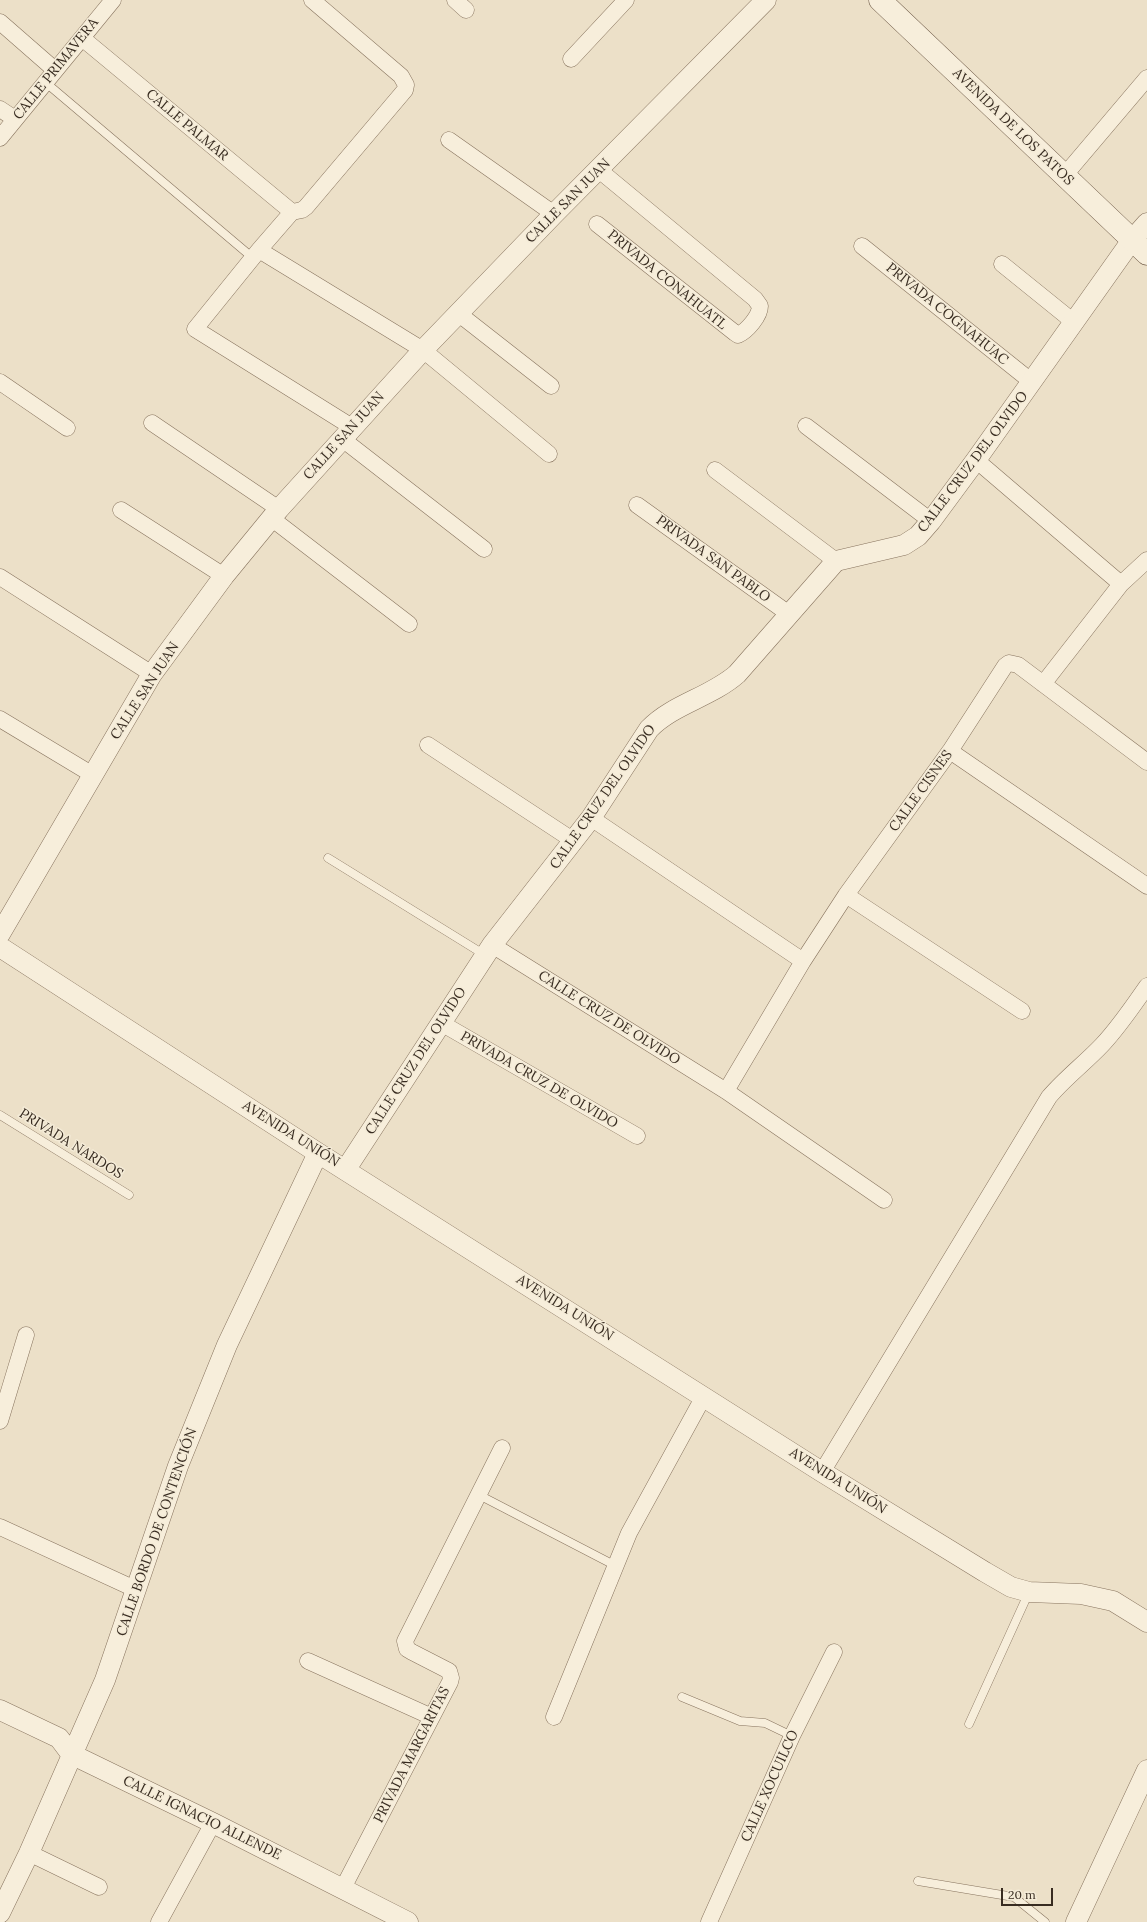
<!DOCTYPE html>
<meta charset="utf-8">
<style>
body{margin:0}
#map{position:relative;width:1147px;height:1922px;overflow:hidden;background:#ece0c8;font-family:Lora,serif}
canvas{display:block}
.scale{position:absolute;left:1001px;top:1888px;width:52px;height:18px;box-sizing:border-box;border:2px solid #382c21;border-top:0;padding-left:5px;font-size:12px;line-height:14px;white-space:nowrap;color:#382c21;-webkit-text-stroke:3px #f4ebd7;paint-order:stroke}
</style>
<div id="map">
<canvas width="1147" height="1922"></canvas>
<div class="scale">20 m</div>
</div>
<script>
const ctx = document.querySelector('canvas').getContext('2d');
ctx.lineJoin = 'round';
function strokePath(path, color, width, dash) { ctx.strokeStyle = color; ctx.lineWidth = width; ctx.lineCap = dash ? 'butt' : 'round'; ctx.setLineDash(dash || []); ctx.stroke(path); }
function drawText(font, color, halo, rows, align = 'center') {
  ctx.font = font + ' Lora,serif'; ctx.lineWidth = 3; ctx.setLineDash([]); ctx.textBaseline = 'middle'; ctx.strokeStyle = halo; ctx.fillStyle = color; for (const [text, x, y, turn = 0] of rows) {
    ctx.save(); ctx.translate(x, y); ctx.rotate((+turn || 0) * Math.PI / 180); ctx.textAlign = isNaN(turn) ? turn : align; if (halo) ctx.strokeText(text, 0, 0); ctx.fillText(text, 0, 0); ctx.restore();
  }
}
const service = new Path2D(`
 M45 82 253 258
 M328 858 485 955
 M0 1115 129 1195
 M479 1495 616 1566
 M682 1697 740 1721 765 1723 792 1736
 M969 1724 1029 1592
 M918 1881 1014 1897 1045 1922`);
const minor = new Path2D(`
 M312 0 401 76 406 85 405 90 306 207 302 210 292 212 259 250 195 329 352 427
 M455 0 466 10
 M0 22 55 70
 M82 38 292 212
 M571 59 626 0
 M0 109 15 119
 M0 138 113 0
 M449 140 554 214
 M1064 176 1147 78
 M597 224 735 333 738 335C747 331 760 316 760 306L755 299 599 170
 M862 246 1032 382
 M259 250 423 350 549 454
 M1002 264 1075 323
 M459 314 551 386
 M0 382 67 428
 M152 423 279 509
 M806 426 931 521
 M341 438 484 549
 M976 460 1121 584
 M715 470 836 561
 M637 505 789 614
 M121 510 224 576
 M271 518 409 624
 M0 577 152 674
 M1043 684 1121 584 1147 560
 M0 719 93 775
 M428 745 574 841
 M950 751 1147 886
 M591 818 803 961
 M846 895 1022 1011
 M492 945 726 1091 884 1200
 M441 1023 637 1136
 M726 1091 803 961 846 895 950 751 1005 666 1009 663 1018 665 1147 762
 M0 1421 26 1335
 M822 1472 1049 1097C1065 1078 1085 1063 1102 1045 1119 1027 1133 1006 1147 986
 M0 1527 135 1589
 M308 1661 432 1717
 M554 1717 629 1533 704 1396
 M29 1853 99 1887
 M343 1888 450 1682 451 1678 449 1671 412 1652 407 1649 405 1641 502 1448
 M159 1922 213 1823
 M709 1922 792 1736 834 1652`);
const tertiary = new Path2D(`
 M0 934 152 674 224 576 279 509 423 350 554 214 766 0
 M0 947 318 1153 822 1472 985 1572 1011 1587 1029 1592 1081 1594 1113 1601 1147 1622
 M346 1169 492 945 591 818 649 729C673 704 711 697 737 674L836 561 904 545 918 536 931 521 976 460 1132 240 1147 223
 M0 1710 59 1738 71 1754 213 1823 408 1922
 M0 1913 29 1853 105 1680 178 1466 227 1345 318 1153
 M1076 1922 1147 1770`);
const secondary = new Path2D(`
 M880 0 1147 254`);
const streetNames = [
 ["CALLE PRIMAVERA",56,69,-51],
 ["CALLE PALMAR",187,125,40],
 ["AVENIDA DE LOS PATOS",1013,127,44],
 ["CALLE SAN JUAN",568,201,-45],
 ["PRIVADA CONAHUATL",667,280,39],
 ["PRIVADA COGNAHUAC",947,314,39],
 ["CALLE SAN JUAN",344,436,-48],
 ["CALLE CRUZ DEL OLVIDO",973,462,-53],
 ["PRIVADA SAN PABLO",713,559,36],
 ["CALLE SAN JUAN",145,691,-57],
 ["CALLE CISNES",921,791,-54],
 ["CALLE CRUZ DEL OLVIDO",603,797,-55],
 ["CALLE CRUZ DE OLVIDO",609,1018,32],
 ["CALLE CRUZ DEL OLVIDO",416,1061,-57],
 ["PRIVADA CRUZ DE OLVIDO",539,1080,30],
 ["AVENIDA UNIÓN",291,1134,32],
 ["PRIVADA NARDOS",71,1144,32],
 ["AVENIDA UNIÓN",565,1308,32],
 ["AVENIDA UNIÓN",838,1481,32],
 ["CALLE BORDO DE CONTENCIÓN",157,1532,-71],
 ["PRIVADA MARGARITAS",412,1755,-63],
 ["CALLE XOCUILCO",770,1786,-66],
 ["CALLE IGNACIO ALLENDE",202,1818,26]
];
strokePath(service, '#87735e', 9);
strokePath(minor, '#87735e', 17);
strokePath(tertiary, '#87735e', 21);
strokePath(secondary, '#695441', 23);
strokePath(service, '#f7eedb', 8);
strokePath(minor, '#f7eedb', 16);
strokePath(tertiary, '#f7eedb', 20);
strokePath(secondary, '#f7eedb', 22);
drawText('14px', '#382c21', '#f4ebd7', streetNames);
</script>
